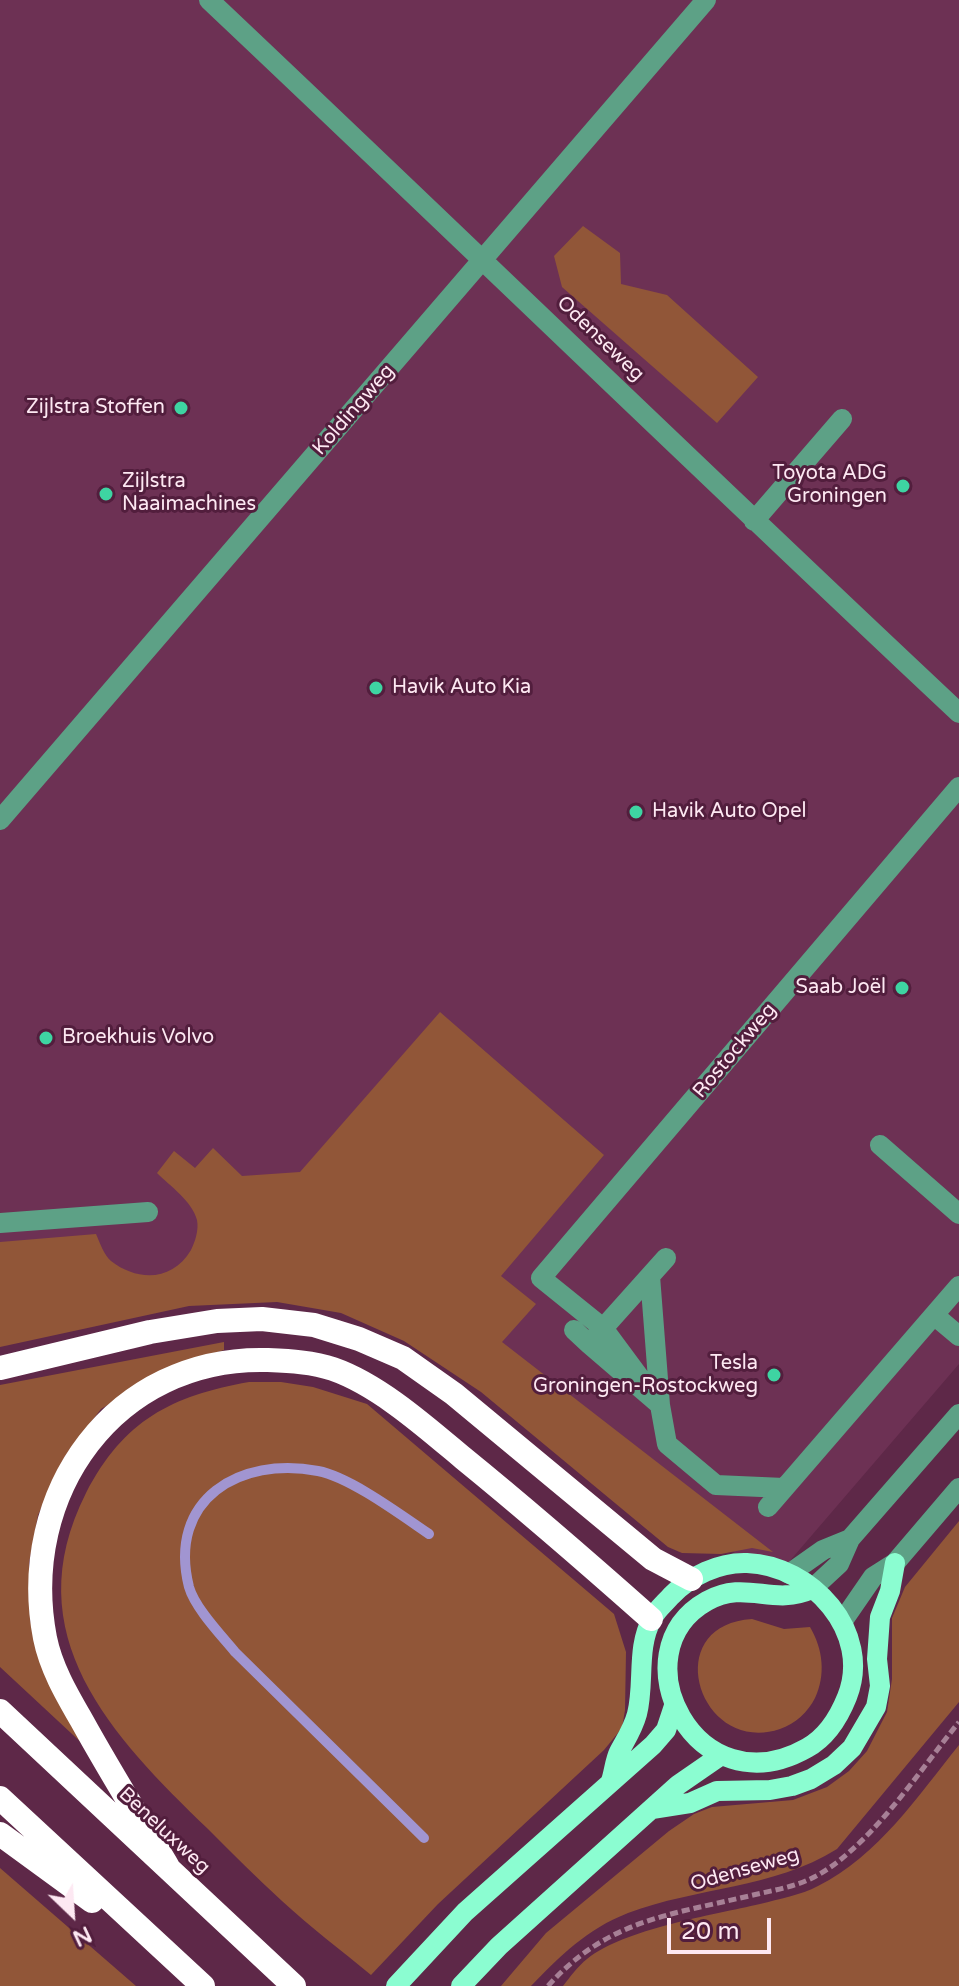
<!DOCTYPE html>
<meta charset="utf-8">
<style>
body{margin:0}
#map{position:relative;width:959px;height:1986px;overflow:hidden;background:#5e2848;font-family:"Varela Round",sans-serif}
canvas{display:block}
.north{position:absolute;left:32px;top:1874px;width:80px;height:80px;-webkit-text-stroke:6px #521e3d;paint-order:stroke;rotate:155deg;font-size:22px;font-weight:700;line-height:32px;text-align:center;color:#fde8f2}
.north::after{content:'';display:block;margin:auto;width:28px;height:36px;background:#fde8f2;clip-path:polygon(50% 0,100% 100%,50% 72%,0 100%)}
.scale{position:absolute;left:667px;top:1918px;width:104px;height:36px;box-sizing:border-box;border:4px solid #fde8f2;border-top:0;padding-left:10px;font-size:24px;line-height:28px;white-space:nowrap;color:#fde8f2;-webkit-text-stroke:6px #521e3d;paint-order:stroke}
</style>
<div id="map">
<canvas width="959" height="1986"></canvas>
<div class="north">N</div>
<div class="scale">20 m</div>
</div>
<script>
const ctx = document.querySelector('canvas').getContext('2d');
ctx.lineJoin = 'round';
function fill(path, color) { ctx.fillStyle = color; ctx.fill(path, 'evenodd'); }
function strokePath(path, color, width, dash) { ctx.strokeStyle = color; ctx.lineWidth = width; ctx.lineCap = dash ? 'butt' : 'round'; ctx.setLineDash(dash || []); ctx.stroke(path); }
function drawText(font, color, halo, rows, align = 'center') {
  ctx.font = font + ' "Varela Round",sans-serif'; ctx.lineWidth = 6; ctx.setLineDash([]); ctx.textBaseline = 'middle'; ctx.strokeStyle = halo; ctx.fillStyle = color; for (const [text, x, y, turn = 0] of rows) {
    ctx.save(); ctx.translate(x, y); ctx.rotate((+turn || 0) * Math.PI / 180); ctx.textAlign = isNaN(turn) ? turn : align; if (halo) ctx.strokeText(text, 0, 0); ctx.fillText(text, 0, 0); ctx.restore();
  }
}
const built = new Path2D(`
 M0 0H959V1364L788 1563 735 1553 439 1330 322 1289 0 1329Z`);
const green = new Path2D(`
 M583 226 620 253 621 284 667 295 758 377 717 423 562 287 554 256Z
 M440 1012 604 1155 501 1276 536 1304 502 1342 773 1552 752 1548 721 1554 682 1553 668 1547 481 1392 404 1341 341 1313 277 1302 189 1306 0 1347V1242L96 1234C100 1243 104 1255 111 1261 138 1282 173 1281 191 1250 195 1242 199 1230 197 1220 192 1201 170 1186 157 1173L174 1151 195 1168 213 1148 242 1176 300 1172Z
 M224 1342V1350L170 1367 101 1409 65 1456 38 1515 29 1563 30 1620 41 1660 86 1747 0 1667V1385Z
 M249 1382H281L313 1387 367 1404 614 1614 626 1652 625 1710 622 1728 604 1750 438 1904 371 1975C341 1950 310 1927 282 1901 257 1878 232 1853 208 1829 112 1736 14 1635 86 1493 124 1420 171 1396 249 1382Z
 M959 1521V1702L837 1849C773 1889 697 1887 628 1913 587 1929 560 1956 531 1986H501L546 1933 669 1831 694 1814 712 1807 793 1800 827 1787 849 1771 867 1751 887 1712 892 1679V1618L905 1587Z
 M752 1619 784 1629 810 1627C823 1649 826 1675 815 1698 808 1712 795 1724 780 1729 699 1756 658 1625 752 1619Z
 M959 1745V1986H563C570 1977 578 1966 587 1959 624 1929 713 1915 760 1904 779 1899 801 1895 818 1886 879 1855 917 1797 959 1745Z
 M0 1868 136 1986H0Z`);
const stream = new Path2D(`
 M424 1838 235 1652C221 1635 195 1608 189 1587 167 1499 240 1456 318 1471 350 1477 401 1515 429 1534`);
const path = new Path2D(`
 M548 1986C606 1921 668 1915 749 1896 769 1891 790 1888 808 1880 866 1854 919 1771 959 1722`);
const minor = new Path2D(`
 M209 0C460 237 707 477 959 713
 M754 521 842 419
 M0 820 706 0
 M880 1145 959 1214
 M0 1223 148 1212
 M666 1258 589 1344 660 1405 667 1444 716 1485 784 1488
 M650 1276 660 1405
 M934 1315 959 1336
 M574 1330 589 1344
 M660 1405 603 1328 541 1278 959 787
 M768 1507 959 1286
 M789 1574 823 1550 850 1539
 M812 1589 839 1564 850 1539 959 1414
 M842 1622 873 1577 895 1563 959 1488`);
const major = new Path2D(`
 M611 1781C614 1772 615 1760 619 1752 626 1739 633 1729 637 1714 645 1683 636 1648 652 1619 656 1610 665 1603 671 1596 690 1576 719 1562 747 1563 811 1565 873 1632 847 1697 839 1717 827 1737 807 1748 696 1811 616 1652 707 1601 747 1579 772 1607 812 1589
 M652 1809 690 1803 717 1791 770 1790 792 1786 811 1779 834 1765 852 1748 876 1707 880 1686 877 1659 880 1617 890 1591 895 1563
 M396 1986 465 1912 653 1745 666 1730 674 1706
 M461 1986 499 1946 678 1785 720 1756`);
const highway = new Path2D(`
 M0 1368 150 1332 217 1321 262 1319 314 1325 359 1339 403 1358 454 1394 653 1559 691 1579
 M0 1711 294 1986
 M0 1798 203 1986
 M0 1834 92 1901
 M168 1867C139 1818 109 1770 82 1721 67 1695 51 1668 45 1638 17 1493 115 1356 267 1360 289 1361 313 1362 333 1369 379 1385 426 1427 463 1458 527 1510 589 1564 651 1619`);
const markers = [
 [181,408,8,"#3ed4a2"],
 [903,486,8,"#3ed4a2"],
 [106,494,8,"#3ed4a2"],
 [376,688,8,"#3ed4a2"],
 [636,812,8,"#3ed4a2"],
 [902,988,8,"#3ed4a2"],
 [46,1038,8,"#3ed4a2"],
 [774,1375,8,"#3ed4a2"]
];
const streetNames = [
 ["Odenseweg",600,339,44],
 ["Koldingweg",354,410,-49],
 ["Rostockweg",735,1051,-50],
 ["Beneluxweg",164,1831,43],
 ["Odenseweg",745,1870,-16]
];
const poiNames = [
 ["Zijlstra Stoffen",165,408],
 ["Toyota ADG",887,474],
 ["Groningen",887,497],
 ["Zijlstra",122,482,"left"],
 ["Naaimachines",122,505,"left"],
 ["Havik Auto Kia",392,688,"left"],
 ["Havik Auto Opel",652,812,"left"],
 ["Saab Joël",886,988],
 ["Broekhuis Volvo",62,1038,"left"],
 ["Tesla",758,1364],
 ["Groningen-Rostockweg",758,1387]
];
fill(built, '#6d3154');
fill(green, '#915638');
strokePath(stream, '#a195d1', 10);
strokePath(path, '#a78096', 5, [8, 4]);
strokePath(minor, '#5da186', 20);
strokePath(major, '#8bfdd1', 20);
strokePath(highway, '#fff', 24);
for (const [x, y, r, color] of markers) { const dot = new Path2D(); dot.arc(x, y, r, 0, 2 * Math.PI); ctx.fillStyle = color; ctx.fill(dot); strokePath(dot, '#521e3d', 3); }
drawText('20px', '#fde8f2', '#521e3d', streetNames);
drawText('20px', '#fde8f2', '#521e3d', poiNames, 'right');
</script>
